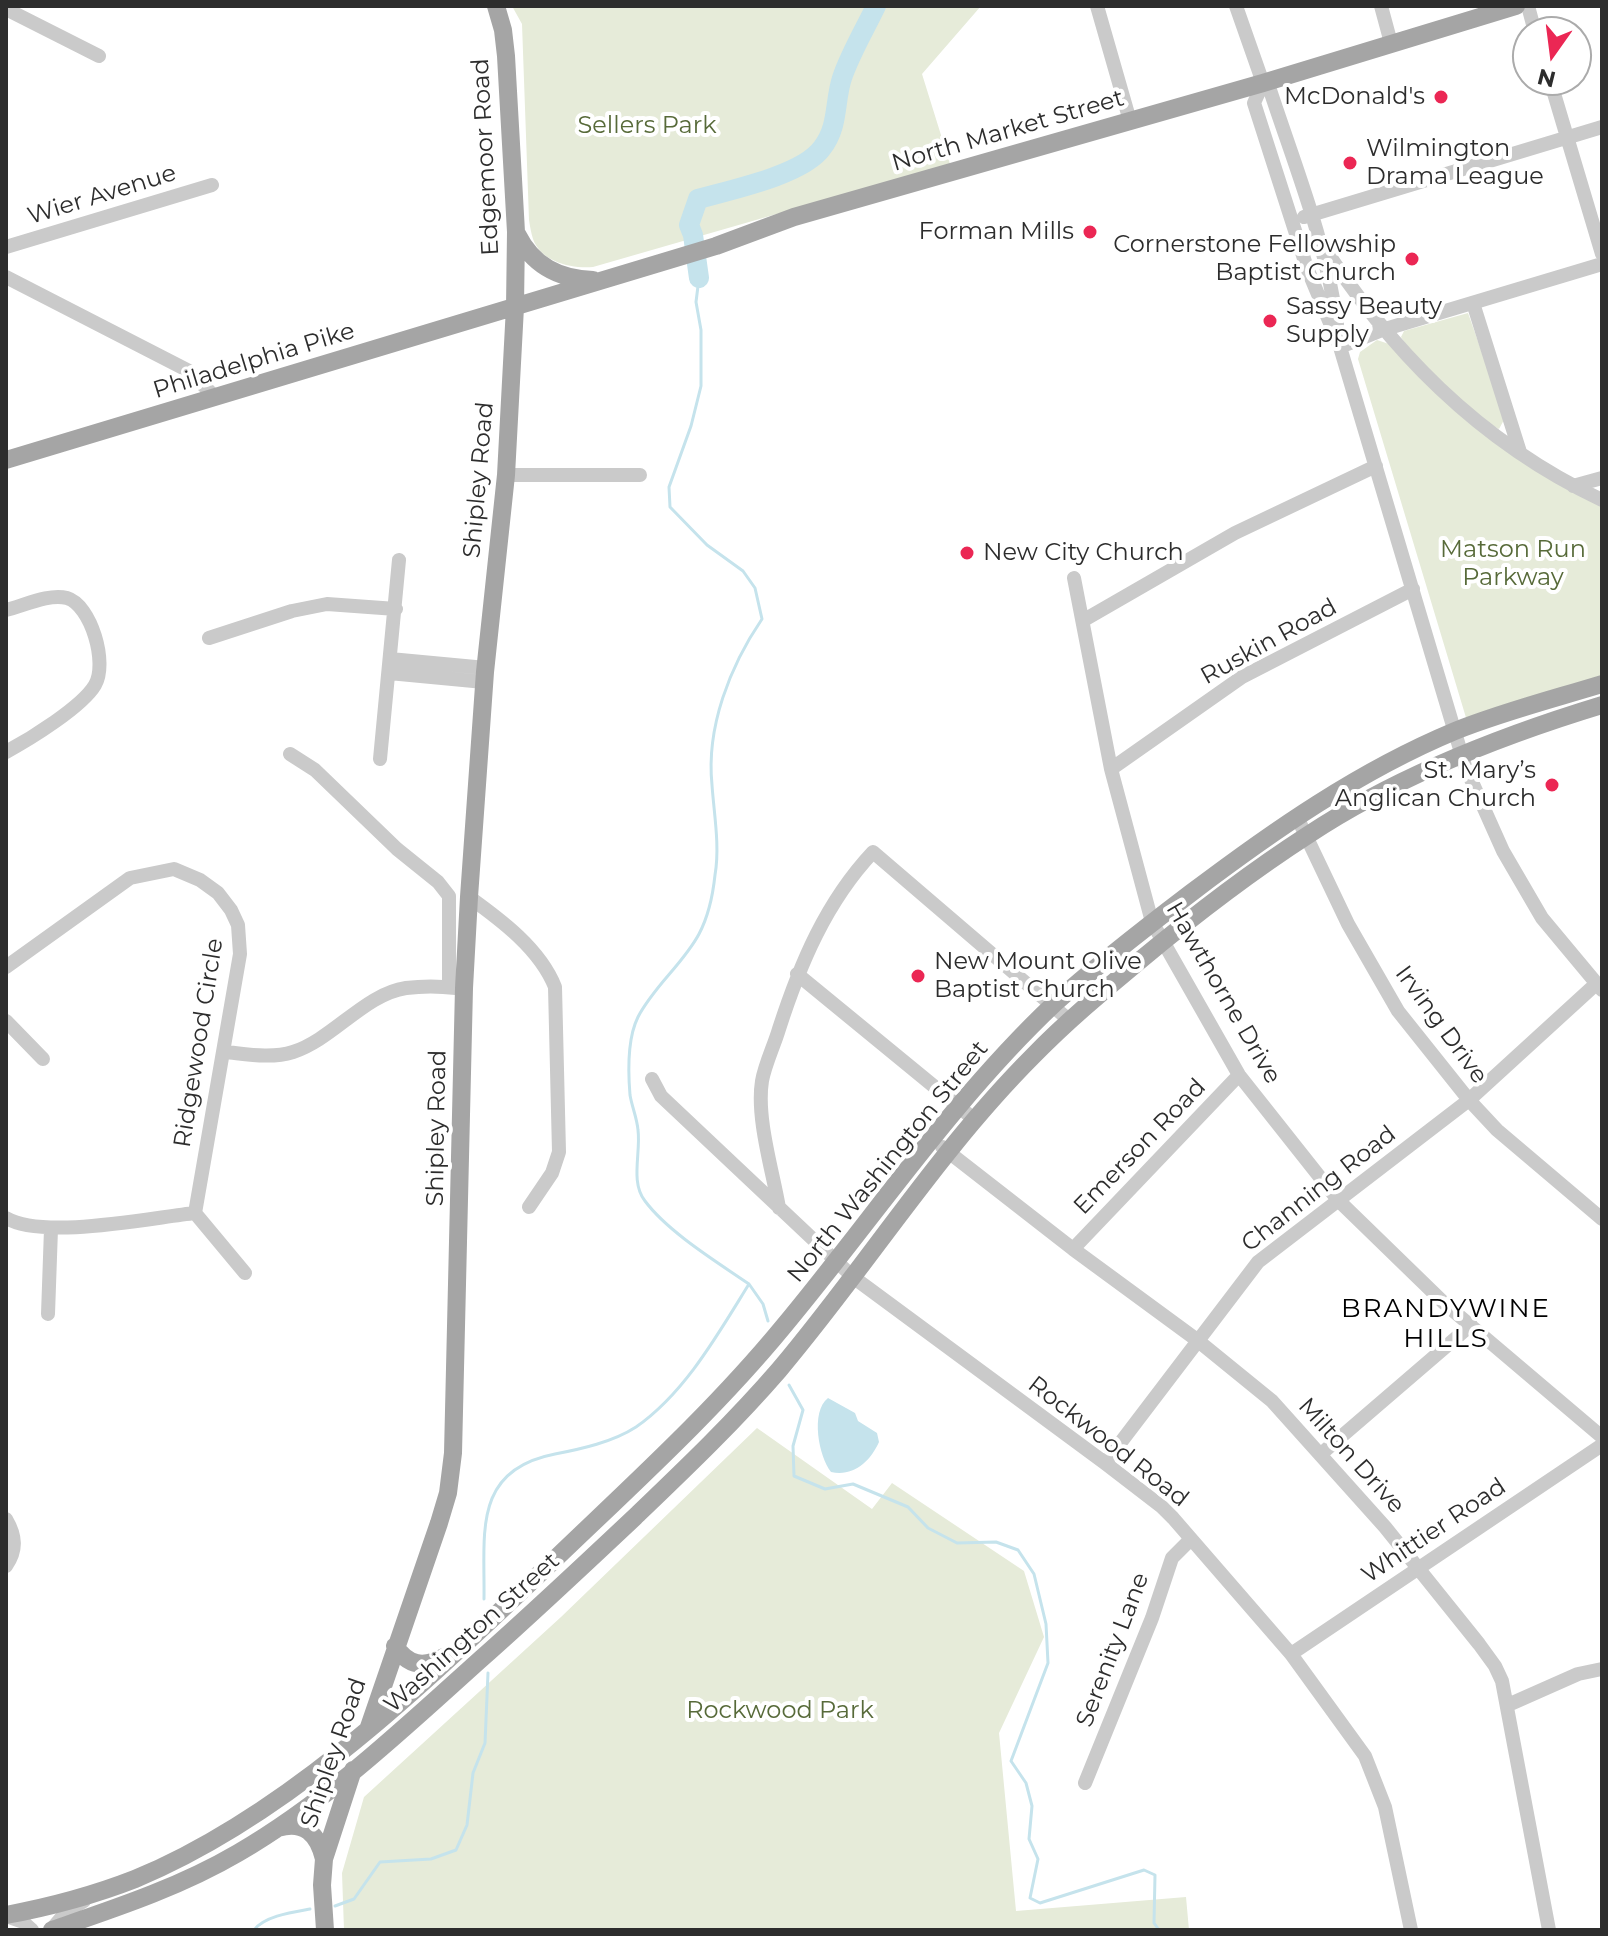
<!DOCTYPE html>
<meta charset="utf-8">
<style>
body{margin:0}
#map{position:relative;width:1608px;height:1936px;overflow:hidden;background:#fff;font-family:Montserrat,sans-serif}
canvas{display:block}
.frame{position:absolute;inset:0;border:8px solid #2d2d2d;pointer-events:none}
.north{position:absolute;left:1512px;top:16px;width:80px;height:80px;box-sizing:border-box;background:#fff;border:2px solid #ababab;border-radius:50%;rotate:194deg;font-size:22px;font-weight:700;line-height:32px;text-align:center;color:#2d2d2d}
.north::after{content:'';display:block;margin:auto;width:28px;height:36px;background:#eb2754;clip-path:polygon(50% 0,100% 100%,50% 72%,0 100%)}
</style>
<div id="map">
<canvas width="1608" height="1936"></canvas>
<div class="frame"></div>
<div class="north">N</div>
</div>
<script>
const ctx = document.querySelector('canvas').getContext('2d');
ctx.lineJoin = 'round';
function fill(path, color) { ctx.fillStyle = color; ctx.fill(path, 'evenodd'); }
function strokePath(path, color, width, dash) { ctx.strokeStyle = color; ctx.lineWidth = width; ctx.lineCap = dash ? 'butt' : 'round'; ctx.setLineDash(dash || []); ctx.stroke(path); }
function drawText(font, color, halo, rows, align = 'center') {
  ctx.font = font + ' Montserrat,sans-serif'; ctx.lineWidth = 8; ctx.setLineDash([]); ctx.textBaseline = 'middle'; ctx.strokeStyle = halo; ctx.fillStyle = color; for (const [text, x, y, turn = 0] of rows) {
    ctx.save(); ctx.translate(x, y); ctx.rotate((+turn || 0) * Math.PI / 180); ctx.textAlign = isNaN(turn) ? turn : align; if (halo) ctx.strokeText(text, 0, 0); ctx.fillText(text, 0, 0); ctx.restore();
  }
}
const green = new Path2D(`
 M512 6H981L922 74 950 164 593 267C572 269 541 262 533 239 531 233 530 226 529 220L522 24Z
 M1468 313 1505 418 1499 429C1473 415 1417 362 1401 337L1404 331Z
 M1377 340 1389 344 1418 375 1602 505V680L1467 721 1358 359 1360 352Z
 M757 1428 872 1509 892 1483 1024 1571 1044 1637 999 1733 1016 1911 1186 1897 1189 1930H344L342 1873 364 1797 561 1617Z`);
const water = new Path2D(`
 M828 1398 855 1413 858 1421 877 1433 879 1442C870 1462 853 1477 831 1472 819 1457 810 1412 828 1398Z`);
const stream = new Path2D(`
 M749 1284 763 1304 768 1321
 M789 1385 803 1410 793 1446 794 1476 825 1489 853 1484 908 1507 928 1528 957 1543 996 1542 1018 1550 1034 1574 1046 1624 1048 1663 1011 1761 1026 1783 1032 1806 1029 1839 1038 1859 1030 1898 1040 1903 1144 1870 1155 1875 1154 1923 1159 1930
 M484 1599C485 1534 472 1470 555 1454 581 1449 613 1442 636 1427 685 1393 718 1334 749 1284 717 1262 668 1232 645 1201 630 1182 641 1153 638 1130 637 1118 632 1107 630 1095 628 1071 627 1039 638 1017 654 986 683 964 699 934 708 917 713 894 715 875 720 846 714 814 712 785 706 727 730 666 762 619L755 588 743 571 707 545 670 507 669 487 691 426 701 386V330L696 302 699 278
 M335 1906 354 1899 380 1862 431 1859 456 1850 467 1825 473 1773 485 1743 488 1673
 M254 1930C264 1916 293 1912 310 1909`);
const river = new Path2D(`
 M699 278 693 235 689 225 698 199C730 190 803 175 822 148 839 126 834 103 842 78 850 54 865 29 876 6`);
const minor = new Path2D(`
 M1097 6 1130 121
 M1236 6 1263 83 1270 90C1295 166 1327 245 1337 324
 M1381 6 1391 43
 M1528 6 1535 32
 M6 9 99 56
 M1550 80 1602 254
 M1263 83 1254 103 1307 268 1340 347 1465 766 1503 851 1542 918 1602 990
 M1304 217 1602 127
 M1316 235C1388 349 1479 442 1602 500
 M6 247 212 185
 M6 277 189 371 215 397
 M1473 303 1520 452
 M1340 347 1382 330 1602 264
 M506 475H640
 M1573 486 1602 478
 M1074 578 1111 769 1152 922 1239 1075 1338 1200 1444 1303 1602 1437
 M6 610C23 606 49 593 67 598 91 605 108 663 95 685 82 707 30 739 6 752
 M1084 620 1235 533 1376 466
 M209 638 292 611 327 604 396 609
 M390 659 486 668
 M389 673 484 682
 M290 754 315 770 397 849 438 882 449 896V987
 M380 759 399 560
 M1111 769 1242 677 1413 589
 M1297 817 1348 924 1398 1011 1469 1100 1497 1130 1602 1219
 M469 897C501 920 540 949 555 987L559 1152 552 1173 529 1207
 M6 967 130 878 174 869 200 880 218 893 231 910 238 925 240 954 195 1213 245 1273
 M797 974 975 1120
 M6 1021 43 1059
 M225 1052C246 1054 271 1059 293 1052 333 1039 365 994 406 988 421 986 440 986 456 988
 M652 1079 661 1096 853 1277 1105 1463 1162 1507 1173 1518 1291 1654 1365 1756 1385 1807 1411 1930
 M942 1147 1073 1249 1197 1340 1272 1401 1385 1527 1479 1644 1495 1666 1502 1681 1549 1930
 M779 1208C773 1172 756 1118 762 1081 765 1064 774 1046 779 1029 800 964 826 902 873 852L1069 1020
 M6 1218C44 1240 149 1218 195 1213
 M1073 1249 1239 1075
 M48 1314 51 1229
 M1321 1454 1471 1325
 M1105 1463 1258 1262 1469 1100 1596 984
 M6 1519C16 1536 17 1550 6 1566
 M1291 1654 1602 1445
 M1508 1705 1578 1674 1602 1669
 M1085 1783 1152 1618 1172 1558 1191 1539
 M6 1916 23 1922 32 1930
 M51 1930 67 1911 84 1901`);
const major = new Path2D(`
 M517 234C533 266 559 279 593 280
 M6 460 716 246 794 217 1263 83 1516 6
 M395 1646C408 1666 424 1668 444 1657
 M369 1727 439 1523 448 1493 453 1453 464 988 469 897 485 672 506 475 515 307 516 232 506 56 503 30 496 6
 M278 1828C304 1820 318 1834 324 1859
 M6 1915C49 1907 94 1895 135 1879 292 1814 430 1677 552 1562 631 1486 713 1412 783 1327 873 1219 952 1100 1055 1003 1098 964 1145 928 1191 893 1273 831 1359 771 1455 731 1502 712 1553 699 1602 684
 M52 1930C116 1908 180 1887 238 1853 329 1800 405 1727 482 1658 535 1611 587 1562 638 1514 687 1467 735 1421 779 1370 866 1267 938 1151 1033 1056 1066 1022 1102 992 1138 962 1192 917 1249 873 1308 835 1397 776 1500 736 1602 705
 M325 1930 322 1885 324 1859 353 1770`);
const markers = [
 [1441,97,8,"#eb2754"],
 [1350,163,8,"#eb2754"],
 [1090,232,8,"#eb2754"],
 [1412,259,8,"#eb2754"],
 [1270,321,8,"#eb2754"],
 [967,553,8,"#eb2754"],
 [1552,785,8,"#eb2754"],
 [918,976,8,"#eb2754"]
];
const poiNames = [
 ["McDonald's",1425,97],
 ["Wilmington",1366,149,"left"],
 ["Drama League",1366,177,"left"],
 ["Forman Mills",1074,232],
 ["Cornerstone Fellowship",1396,245],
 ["Baptist Church",1396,273],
 ["Sassy Beauty",1286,307,"left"],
 ["Supply",1286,335,"left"],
 ["New City Church",983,553,"left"],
 ["St. Mary’s",1536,771],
 ["Anglican Church",1536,799],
 ["New Mount Olive",934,962,"left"],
 ["Baptist Church",934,990,"left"]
];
const parkNames = [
 ["Sellers Park",647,126],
 ["Matson Run",1513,550],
 ["Parkway",1513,578],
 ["Rockwood Park",780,1711]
];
const streetNames = [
 ["North Market Street",1008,131,-16],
 ["Edgemoor Road",486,157,-93],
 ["Wier Avenue",102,195,-17],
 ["Philadelphia Pike",254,361,-17],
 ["Shipley Road",479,480,-85],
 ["Ruskin Road",1269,642,-29],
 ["Hawthorne Drive",1223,993,60],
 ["Irving Drive",1441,1025,54],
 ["Ridgewood Circle",199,1043,-81],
 ["Shipley Road",437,1128,-89],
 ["Emerson Road",1140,1147,-46],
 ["North Washington Street",888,1162,-51],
 ["Channing Road",1319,1189,-38],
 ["Rockwood Road",1108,1442,38],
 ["Milton Drive",1351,1456,48],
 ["Whittier Road",1434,1531,-34],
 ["Washington Street",472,1633,-42],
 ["Serenity Lane",1113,1650,-69],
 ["Shipley Road",334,1753,-71]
];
const neighbourhoodNames = [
 ["BRANDYWINE",1446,1309],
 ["HILLS",1446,1339]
];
fill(green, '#e6ebd9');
fill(water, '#c5e3ec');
strokePath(stream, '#c5e3ec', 3);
strokePath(river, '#c5e3ec', 20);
strokePath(minor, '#cacaca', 14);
strokePath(major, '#a5a5a5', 18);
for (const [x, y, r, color] of markers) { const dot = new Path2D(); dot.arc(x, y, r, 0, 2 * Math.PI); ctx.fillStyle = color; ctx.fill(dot); strokePath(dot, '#fff', 3); }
drawText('24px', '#2d2d2d', '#fff', poiNames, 'right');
drawText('24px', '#576a39', '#fff', parkNames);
drawText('24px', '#2d2d2d', '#fff', streetNames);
ctx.letterSpacing = '2px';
drawText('26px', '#000', '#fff', neighbourhoodNames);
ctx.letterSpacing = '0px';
</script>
